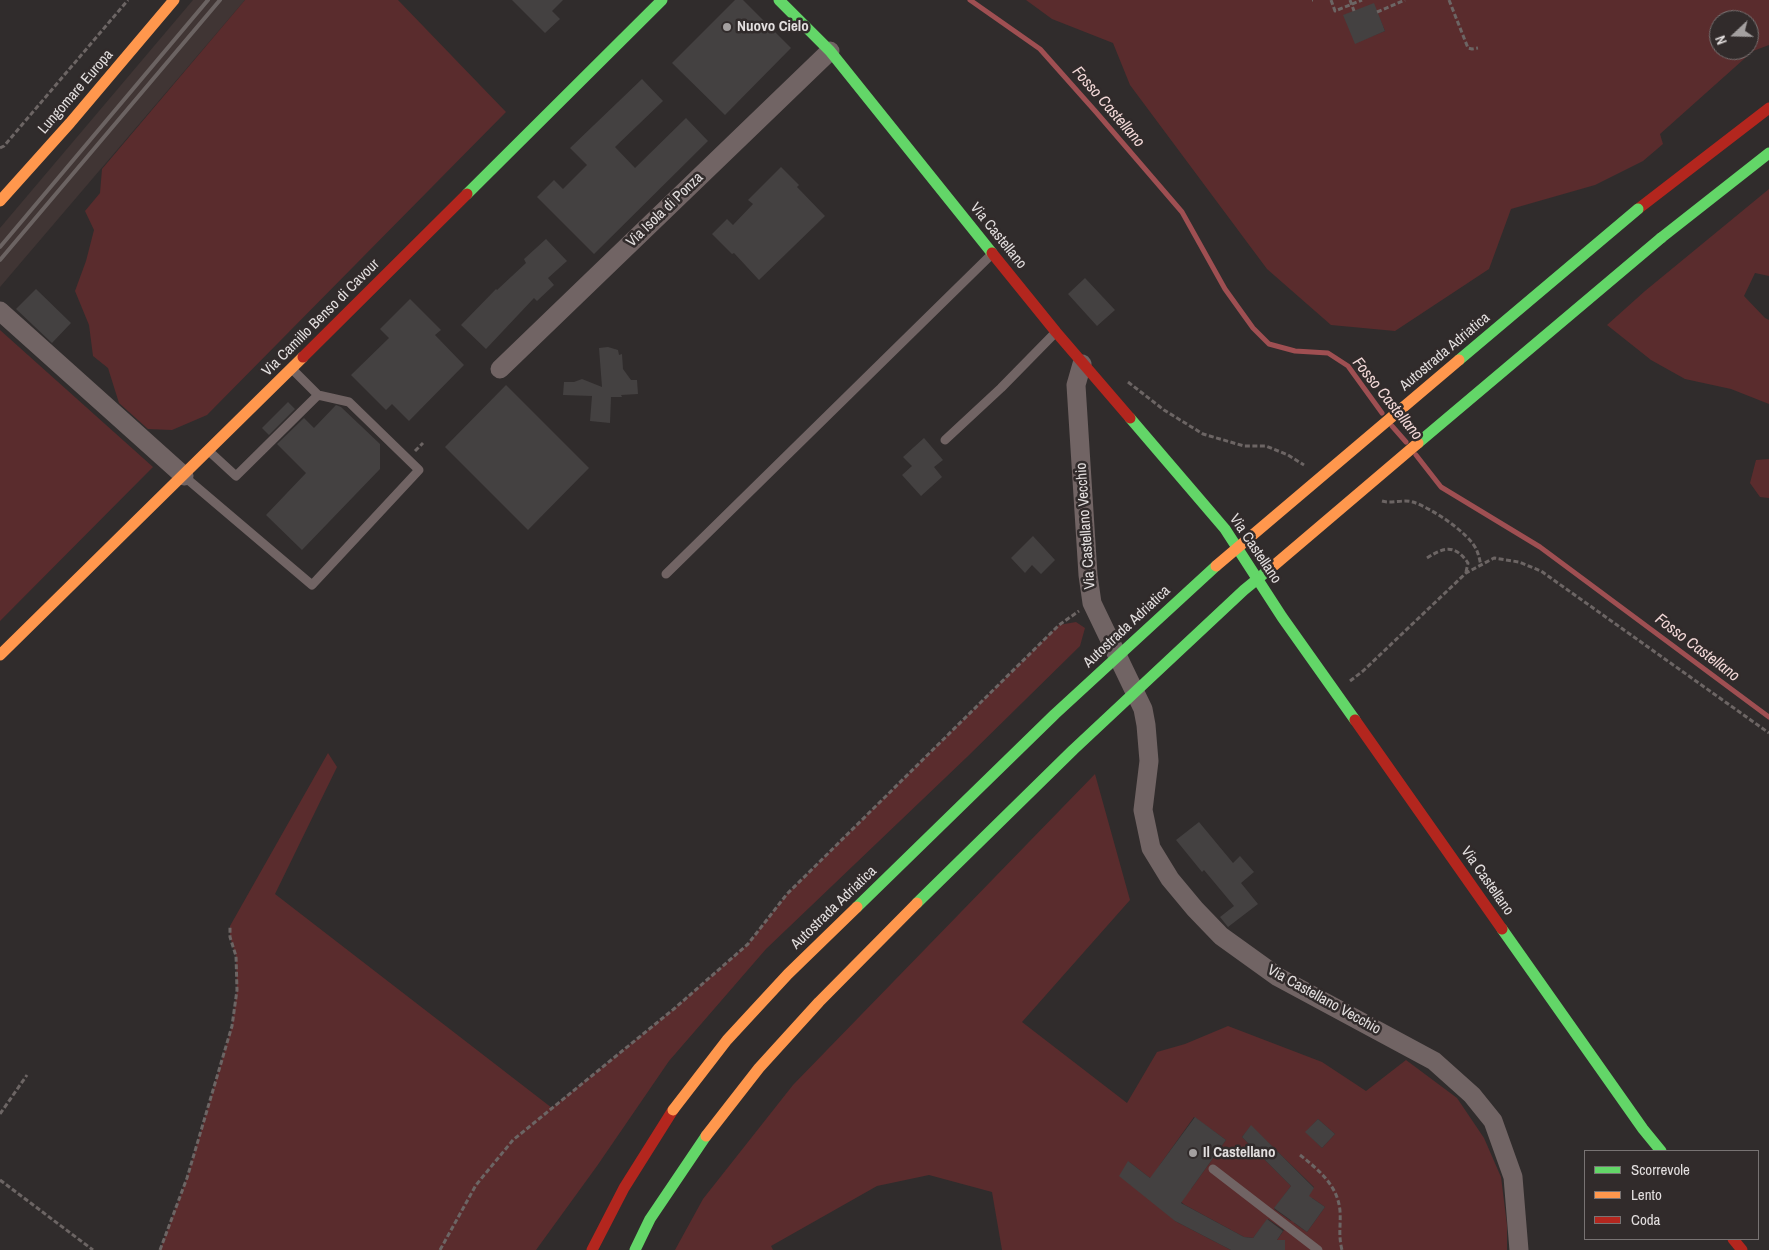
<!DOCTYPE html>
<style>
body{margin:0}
#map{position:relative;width:1769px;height:1250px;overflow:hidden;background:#302c2c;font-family:"Archivo Narrow",sans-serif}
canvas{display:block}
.legend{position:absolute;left:1584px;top:1150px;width:175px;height:90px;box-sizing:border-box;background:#312b2b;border:1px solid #787373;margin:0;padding:6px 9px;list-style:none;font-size:15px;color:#e3dfdf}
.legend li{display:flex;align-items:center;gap:10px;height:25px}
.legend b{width:25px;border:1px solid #787373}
.north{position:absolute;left:1709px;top:10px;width:50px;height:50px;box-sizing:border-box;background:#312b2b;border:1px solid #787373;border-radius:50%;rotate:249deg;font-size:14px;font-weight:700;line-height:20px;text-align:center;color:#e3dfdf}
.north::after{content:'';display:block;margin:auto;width:18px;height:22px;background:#a4a0a0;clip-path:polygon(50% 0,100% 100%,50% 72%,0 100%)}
</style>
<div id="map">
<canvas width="1769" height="1250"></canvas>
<ul class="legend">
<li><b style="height:6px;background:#63d668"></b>Scorrevole</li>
<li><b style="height:6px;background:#ff974d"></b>Lento</li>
<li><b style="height:6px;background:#b3261e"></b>Coda</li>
</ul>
<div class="north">N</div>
</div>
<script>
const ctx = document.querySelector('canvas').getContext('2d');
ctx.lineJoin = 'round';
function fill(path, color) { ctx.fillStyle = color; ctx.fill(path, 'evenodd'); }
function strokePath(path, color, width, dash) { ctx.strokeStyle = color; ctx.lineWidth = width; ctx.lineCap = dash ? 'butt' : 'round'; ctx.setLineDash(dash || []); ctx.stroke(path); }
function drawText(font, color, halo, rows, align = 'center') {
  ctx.font = font + ' "Archivo Narrow",sans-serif'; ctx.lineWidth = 5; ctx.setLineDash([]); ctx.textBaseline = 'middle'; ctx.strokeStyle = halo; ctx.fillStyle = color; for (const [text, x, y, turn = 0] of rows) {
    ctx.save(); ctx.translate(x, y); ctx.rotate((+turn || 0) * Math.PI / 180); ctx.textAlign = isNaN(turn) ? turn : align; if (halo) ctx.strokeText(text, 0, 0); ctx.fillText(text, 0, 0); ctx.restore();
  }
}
const built = new Path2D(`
 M193 0H245L0 287V228Z`);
const green = new Path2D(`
 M245 0H398L506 112 207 415 172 430 148 429 119 403 108 368 93 356 89 325 75 291 86 261 94 230 85 211 100 193 102 169Z
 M1026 0H1769V45L1753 51 1660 134 1663 144 1643 161 1595 185 1511 209 1489 269 1395 331 1331 325 1267 269 1130 85 1113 43 1052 19ZM1377 12 1385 31 1355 43ZM1719 20H1749V50H1719Z
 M1769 189V276L1755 273 1744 296 1765 318 1769 320V404L1731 389 1685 379 1651 360 1607 325 1645 291Z
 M0 330 153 467 0 621Z
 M1769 459V498L1760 497 1750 483 1756 460Z
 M1076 622 1085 628 1080 646 967 757 766 949 669 1061 597 1166 536 1250H160L187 1178 232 1026 237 990 236 956 230 937V926L328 753 337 767 275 894 552 1108 675 1008 748 944 787 894 1059 625Z
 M1095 774 1130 900 1022 1022 1127 1103 1157 1052 1185 1044 1228 1026 1322 1062 1366 1091 1406 1060 1457 1098 1484 1138 1501 1177 1507 1225V1250H1270L1284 1230 1268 1219 1253 1238 1244 1237 1185 1205 1128 1161 1175 1221 1231 1250H1002L992 1192 929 1175 877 1186 771 1246 773 1250H675L703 1199 793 1085ZM1194 1117 1226 1140 1191 1189 1159 1166ZM1318 1119 1335 1134 1322 1148 1306 1132ZM1251 1126 1314 1187 1291 1221 1274 1209 1291 1186 1242 1137ZM1312 1198 1325 1207 1307 1232 1294 1223Z`);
const stream = new Path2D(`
 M970 0 1040 49 1096 112 1182 212 1225 289 1253 328 1269 344 1295 351 1328 353 1348 366 1382 413
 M1392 426 1406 442
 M1416 455 1441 487 1540 547 1769 717`);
const building = new Path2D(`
 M512 0H563L552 11 560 19 545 33Z
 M735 0H743L791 48 725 115 672 63Z
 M1374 3 1385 31 1355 44 1343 15Z
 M642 79 663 101 615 147 635 168 686 118 708 141 594 254 537 197 554 180 563 189 587 165 570 148Z
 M781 167 799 185 797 187 825 216 759 280 734 253 732 254 712 234 727 219 733 225 753 204 748 200Z
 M546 239 567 261 548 278 554 285 537 301 534 298 486 349 461 325 496 289 497 290 526 263 524 259Z
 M1085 278 1115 310 1097 326 1068 294Z
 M36 289 71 323 52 343 16 309Z
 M410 299 441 330 435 335 464 365 409 421 392 404 386 410 351 375 389 338 380 329Z
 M608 347 618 350 619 355 622 354 623 369 631 380H637L638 394 621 395 622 397H611L610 423 590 421 592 396 563 395 564 382H574L582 379 602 387 599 348Z
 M506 385 589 468 528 530 445 447Z
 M288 402 295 409 269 435 262 428Z
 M336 405 341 407 380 444V469L302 550 266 515 306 473 277 444 304 418 314 428Z
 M924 438 943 460 934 467 942 477 921 496 902 475 912 466 903 457Z
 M1033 536 1055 560 1041 574 1032 565 1025 573 1011 558Z
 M1199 822 1233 863 1240 856 1254 872 1241 883 1258 904 1228 927 1220 917 1234 906 1204 870 1202 872 1176 840Z
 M1195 1117 1226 1140 1181 1203 1244 1237 1253 1238 1267 1219 1283 1231 1277 1240H1285V1250H1231L1175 1221 1119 1176 1128 1161 1150 1178Z
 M1318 1119 1335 1134 1322 1148 1305 1132Z
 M1251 1125 1314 1188 1309 1196 1325 1207 1307 1232 1274 1208 1291 1186 1242 1137Z`);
const path = new Path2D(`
 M1312 0H1313
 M1331 0 1335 11 1362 0
 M1350 0 1354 11
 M1449 0 1468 48 1472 49 1478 48
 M1377 12 1405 0
 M0 148 4 146 128 0
 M1128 382 1164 410 1203 434 1244 446H1266L1288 455 1304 465
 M415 451 423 443
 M1382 501C1392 504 1403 499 1413 502 1431 508 1470 533 1477 551 1479 556 1480 561 1481 566
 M1427 558C1444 547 1455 544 1468 563L1466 572
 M1350 681 1363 671 1466 573 1494 558 1519 562 1541 571 1769 733
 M0 1114 27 1075
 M1300 1155C1319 1170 1338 1186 1340 1211 1341 1226 1338 1234 1342 1250
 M0 1180 93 1250
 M160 1250 187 1178 232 1026 237 990 236 956 230 937V926
 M440 1250 476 1185 513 1140 675 1008 748 944 787 894 1059 625 1079 611`);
const lane = new Path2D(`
 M945 440 1001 388 1054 334
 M211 453 236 476 318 395
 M186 478 312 585 419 470 349 402 318 395 293 370
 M666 574 991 255
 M1213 1169 1318 1250`);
const street = new Path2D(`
 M0 311 184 476
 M1082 364 1076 385 1088 575 1092 603 1143 709 1146 725 1149 761 1143 810 1151 848 1170 879 1195 909 1221 936 1278 977 1434 1061 1472 1095 1493 1121 1513 1177 1519 1250
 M500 369 830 51`);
const fast = new Path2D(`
 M779 0 830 51 992 253
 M467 194 662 0
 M1661 238 1769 153
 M1130 418 1225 529 1282 617 1355 720
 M1502 929 1643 1129 1661 1151
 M635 1250 650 1219 706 1136`);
const slow = new Path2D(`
 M0 201 70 123 174 0
 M0 655 303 357`);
const jam = new Path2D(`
 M1638 209 1769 108
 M992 253 1056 332 1130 418
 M303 357 467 194
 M1355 720 1502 929
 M1733 1239 1742 1250
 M592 1250 624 1188 673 1110`);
const rail = new Path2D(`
 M0 247 208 0
 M0 260 220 0`);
const fastBridge = new Path2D(`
 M1459 360 1638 209
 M1418 443 1661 238
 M917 903 1073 750 1244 590 1271 568
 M857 907 1055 714 1216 566`);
const slowBridge = new Path2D(`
 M1216 566 1459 360
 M1271 568 1418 443
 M673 1110 727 1040 788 974 857 907
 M706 1136 759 1068 819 1002 917 903`);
const markers = [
 [727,27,5,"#a4a0a0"],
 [1193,1153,5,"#a4a0a0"]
];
const poiNames = [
 ["Nuovo Cielo",737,27],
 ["Il Castellano",1203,1153]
];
const streetNames = [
 ["Lungomare Europa",76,92,-49],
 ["Via Isola di Ponza",665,210,-44],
 ["Via Castellano",998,236,51],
 ["Via Camillo Benso di Cavour",321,318,-45],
 ["Autostrada Adriatica",1445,352,-40],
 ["Via Castellano Vecchio",1086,526,-94],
 ["Via Castellano",1255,549,56],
 ["Autostrada Adriatica",1127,627,-43],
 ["Via Castellano",1487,881,55],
 ["Autostrada Adriatica",834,908,-44],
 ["Via Castellano Vecchio",1324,1000,29]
];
const waterNames = [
 ["Fosso Castellano",1108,107,49],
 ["Fosso Castellano",1387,399,51],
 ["Fosso Castellano",1697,648,37]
];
fill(built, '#403534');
fill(green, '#5a2c2d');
strokePath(stream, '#9f4f52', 5);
fill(building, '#444141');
strokePath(path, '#6c6564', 3, [5, 2.5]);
strokePath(lane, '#716464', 9);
strokePath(street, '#716464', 19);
strokePath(fast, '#63d668', 11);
strokePath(slow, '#ff974d', 11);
strokePath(jam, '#b3261e', 11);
strokePath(rail, '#6b6362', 4);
strokePath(fastBridge, '#63d668', 11);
strokePath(slowBridge, '#ff974d', 11);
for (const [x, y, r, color] of markers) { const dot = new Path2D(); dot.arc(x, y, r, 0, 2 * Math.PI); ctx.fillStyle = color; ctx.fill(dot); strokePath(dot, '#312b2b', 2); }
drawText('bold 15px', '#e3dfdf', '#312b2b', poiNames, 'left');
drawText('15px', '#e3dfdf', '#312b2b', streetNames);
drawText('italic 16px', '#f2d8d7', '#312b2b', waterNames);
</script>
